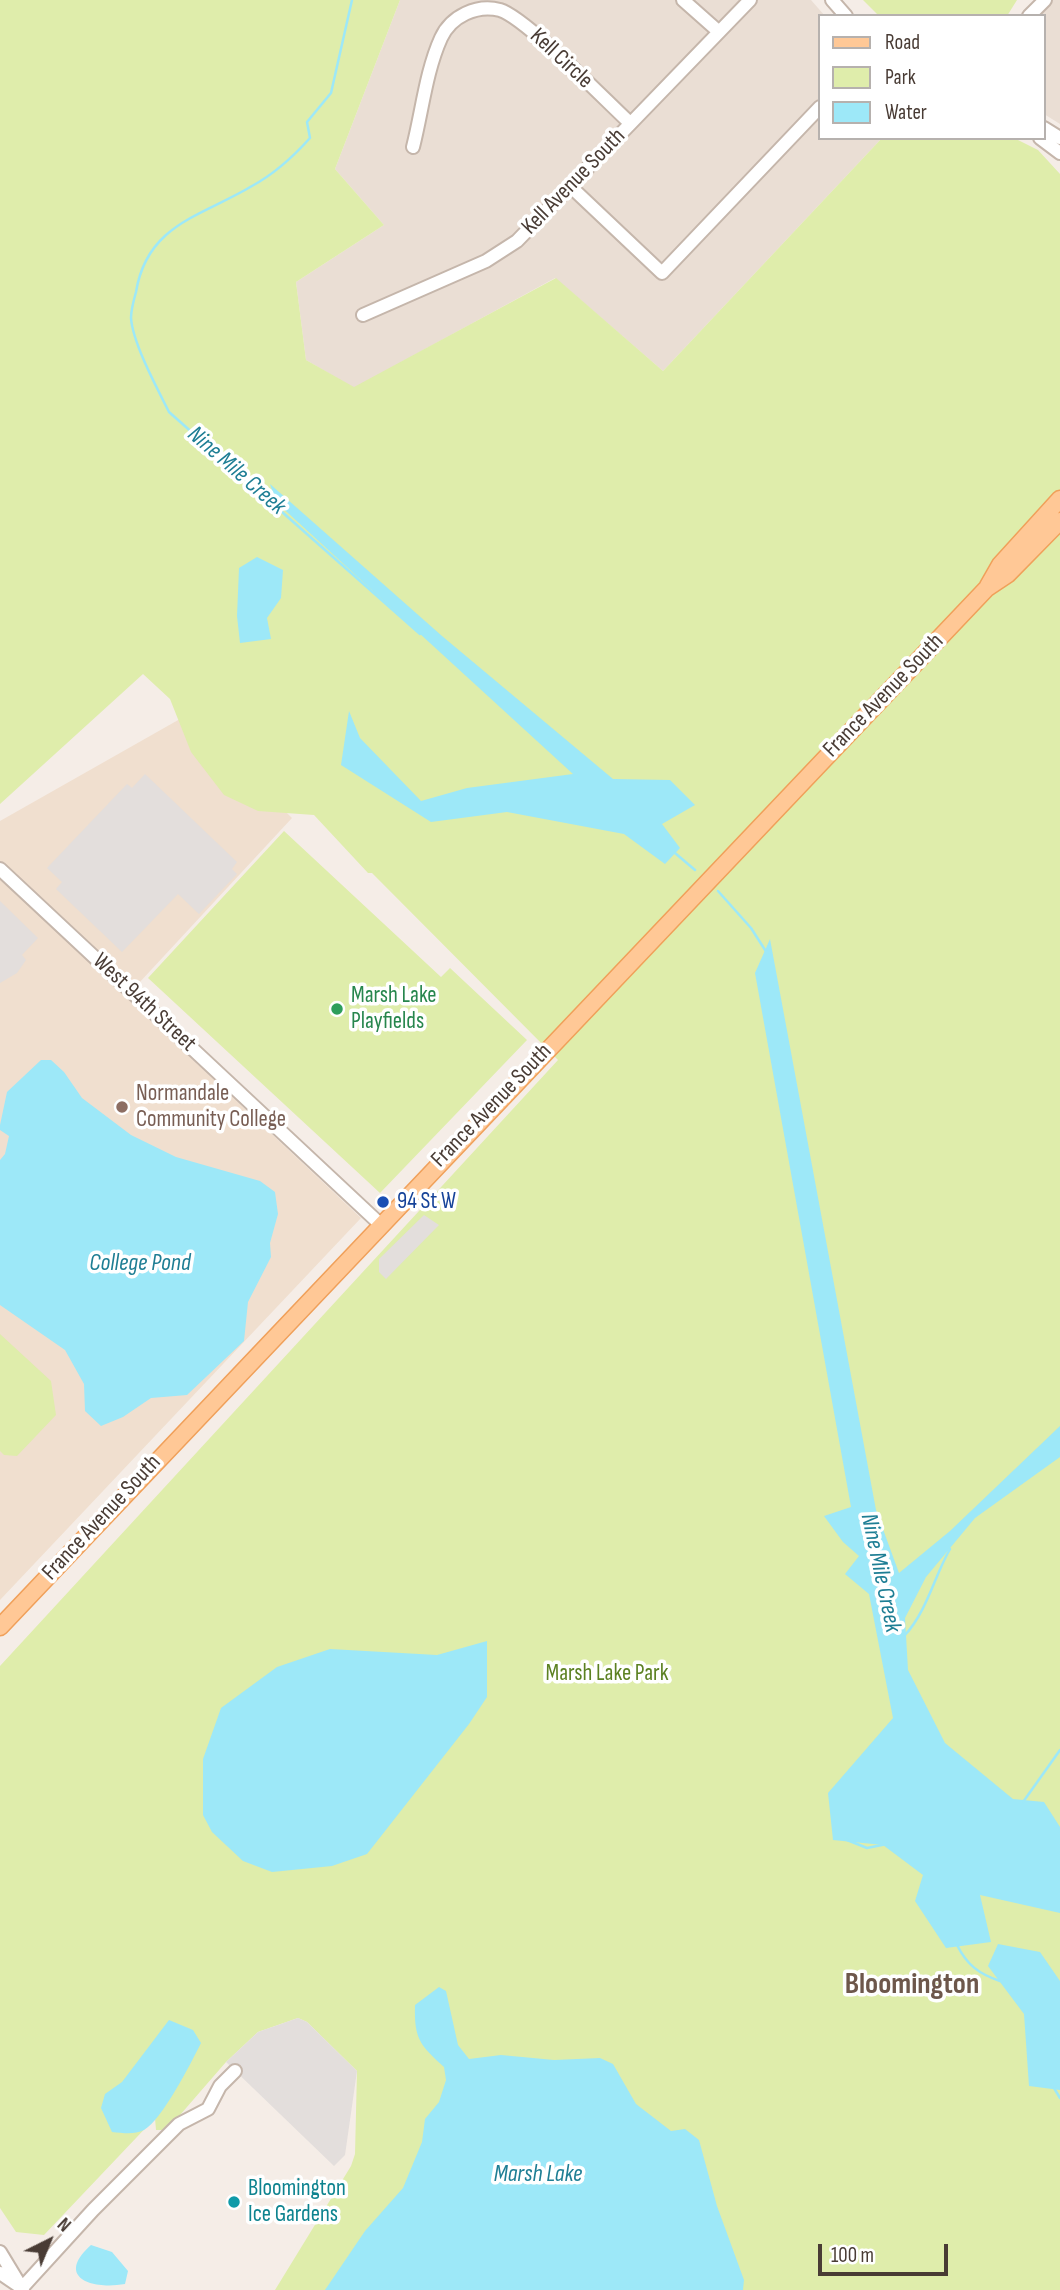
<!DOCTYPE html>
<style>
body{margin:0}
#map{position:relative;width:1060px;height:2290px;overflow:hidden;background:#f5ede7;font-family:"Sofia Sans Condensed",sans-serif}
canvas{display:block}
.legend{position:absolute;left:818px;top:14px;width:228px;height:126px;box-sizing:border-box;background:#fff;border:2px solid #b6b1ae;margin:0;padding:9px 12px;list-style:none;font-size:21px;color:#493c35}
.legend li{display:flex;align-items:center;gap:14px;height:35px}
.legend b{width:35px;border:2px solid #b6b1ae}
.north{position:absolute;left:14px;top:2206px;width:70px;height:70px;-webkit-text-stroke:5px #fff;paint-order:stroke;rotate:43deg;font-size:19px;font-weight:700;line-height:28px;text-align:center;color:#493c35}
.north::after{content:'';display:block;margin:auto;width:24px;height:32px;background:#493c35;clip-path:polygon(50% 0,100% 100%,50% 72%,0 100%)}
.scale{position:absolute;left:818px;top:2244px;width:130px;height:32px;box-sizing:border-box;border:4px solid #493c35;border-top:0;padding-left:9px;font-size:21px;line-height:24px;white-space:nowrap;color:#493c35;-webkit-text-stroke:5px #fff;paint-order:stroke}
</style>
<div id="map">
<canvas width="1060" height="2290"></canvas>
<ul class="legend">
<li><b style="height:9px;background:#ffc896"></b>Road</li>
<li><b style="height:19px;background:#dfedab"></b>Park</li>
<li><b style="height:19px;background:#9de8f8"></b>Water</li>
</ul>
<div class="north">N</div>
<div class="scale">100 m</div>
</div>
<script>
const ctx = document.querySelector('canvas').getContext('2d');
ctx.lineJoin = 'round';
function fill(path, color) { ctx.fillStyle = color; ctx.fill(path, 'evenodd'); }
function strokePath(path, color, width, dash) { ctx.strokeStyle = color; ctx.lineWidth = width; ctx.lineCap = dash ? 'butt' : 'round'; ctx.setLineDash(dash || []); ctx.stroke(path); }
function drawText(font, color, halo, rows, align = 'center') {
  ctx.font = font + ' "Sofia Sans Condensed",sans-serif'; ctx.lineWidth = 7; ctx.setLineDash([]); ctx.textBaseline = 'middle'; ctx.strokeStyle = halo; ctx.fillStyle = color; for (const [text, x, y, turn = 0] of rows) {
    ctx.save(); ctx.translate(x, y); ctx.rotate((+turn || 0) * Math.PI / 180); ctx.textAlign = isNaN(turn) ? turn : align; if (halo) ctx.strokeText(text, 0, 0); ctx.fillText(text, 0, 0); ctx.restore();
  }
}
const residential = new Path2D(`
 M400 0H811L825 16H820V138H882L663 371 555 278 354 388 306 360 296 282 384 225 335 169Z
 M1052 0H1060V124L1044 114V16H1034Z`);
const education = new Path2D(`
 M187 715 292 818 126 997 361 1218 0 1600V821Z`);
const green = new Path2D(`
 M0 0H400L335 169 384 225 296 282 306 360 354 387 556 278 663 371 882 138H1014L1038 150 1060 174V2290H275L351 2166 355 2154 357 2071 307 2022 298 2018 258 2032 226 2062 167 2130H156L155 2118 44 2235 16 2232 0 2208V1666L558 1060 372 873H368L314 815 258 811 224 795 191 752 170 699 143 674 0 804Z
 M863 0H1017L1007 16H879Z
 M284 831 441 977 450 968 527 1040 380 1193 148 978Z
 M0 1334 51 1381 56 1415 17 1456 4 1455 0 1451Z`);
const parking = new Path2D(`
 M145 774 237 862 232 869 237 874 199 914 178 894 122 952 56 889 62 882 47 868 127 784 132 788Z
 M0 901 38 938 22 955 26 960 17 973 0 983Z
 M424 1215 439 1225 386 1279 379 1272V1259Z
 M298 2018 307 2022 357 2071 345 2155 334 2166 226 2062 258 2032Z`);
const water = new Path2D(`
 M270 484 442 636 613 779 670 780 695 805 662 824 680 848 665 864 624 834 507 812 431 822 341 765 349 711 360 738 421 801 467 788 573 774 276 502Z
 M257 557 283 570 281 598 267 618 271 639 240 643 237 616 239 568Z
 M770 939 876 1510 899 1573 950 1531 1060 1426V1457L975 1518 926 1577 905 1618 908 1670 945 1743 1013 1799 1044 1802 1060 1827V1913L980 1895 991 1942 946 1948 915 1901 923 1875 883 1845 833 1840 828 1793 893 1718 869 1594 845 1574 859 1556 843 1542 824 1516 851 1507 755 973Z
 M41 1060H51L64 1072 82 1098 131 1135 176 1157 260 1181 275 1192 278 1214 270 1243 271 1257 248 1302 244 1341 187 1395 151 1398 123 1417 101 1426 85 1411 84 1384 65 1350 0 1305V1160L5 1154 9 1136 0 1130V1125L7 1092Z
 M487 1641V1697L469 1724 367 1854 332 1866 272 1872 243 1861 212 1832 203 1815V1759L221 1708 277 1667 330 1649 437 1655Z
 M998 1944 1040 1952 1060 1981V2090L1029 2086 1024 2014 988 1966Z
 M439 1987 446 1991 458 2045 469 2059 501 2055 554 2060 600 2058 613 2064 636 2104 671 2131 685 2129 699 2140 717 2206 744 2280 743 2290H325L365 2231 403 2188 422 2142 425 2119 439 2102 446 2080 444 2067C420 2045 414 2039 415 2005Z
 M169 2020 193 2030 201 2043C191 2063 162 2120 144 2130 134 2135 123 2133 112 2132L101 2108 105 2094 122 2082Z
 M91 2245 112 2252 128 2271 125 2284C91 2290 55 2277 91 2245Z`);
const stream = new Path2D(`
 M352 0 331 93 307 122 310 138C293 157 274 174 252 186 202 216 147 224 136 292 134 299 131 310 131 318 133 344 157 388 169 412L420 634
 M675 853 695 870
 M718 891 751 928 767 953
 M905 1635C927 1611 934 1577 950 1549
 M1023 1802 1060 1750
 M847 1840 867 1848 887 1844
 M957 1945C967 1965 979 1974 1000 1981
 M1054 2088 1060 2098`);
const minor = new Path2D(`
 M683 0 718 31
 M832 0 846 16
 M1029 16 1045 0
 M1044 128 1060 138
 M1040 138 1060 153
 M413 147C422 112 426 71 441 38 451 16 477 4 500 10 526 18 605 100 630 123
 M570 186 662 273 820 107
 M363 315 486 261 517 241 750 0
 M0 869 380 1224
 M0 2252 23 2290
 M0 2273 22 2288
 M20 2290 93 2210 179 2124 208 2109 220 2086 235 2071`);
const major = new Path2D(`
 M988 586 1000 565 1060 499
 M0 1627 987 588 1008 574 1060 521`);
const markers = [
 [337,1009,7,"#2e9e5b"],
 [122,1107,7,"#8d6e63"],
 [383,1202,7,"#1a4fb4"],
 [234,2202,7,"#0f9aa8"]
];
const streetNames = [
 ["Kell Circle",561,59,43],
 ["Kell Avenue South",574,182,-46],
 ["France Avenue South",884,696,-46],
 ["West 94th Street",144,1003,43],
 ["France Avenue South",492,1106,-46],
 ["France Avenue South",102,1518,-47]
];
const leisureNames = [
 ["Marsh Lake",351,996],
 ["Playfields",351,1022]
];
const educationNames = [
 ["Normandale",136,1094],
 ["Community College",136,1120]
];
const transitNames = [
 ["94 St W",397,1202]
];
const parkNames = [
 ["Marsh Lake Park",607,1674]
];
const cultureNames = [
 ["Bloomington",248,2189],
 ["Ice Gardens",248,2215]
];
const waterNames = [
 ["Nine Mile Creek",236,471,41],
 ["College Pond",140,1264],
 ["Nine Mile Creek",880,1573,78],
 ["Marsh Lake",538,2175]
];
const districtNames = [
 ["Bloomington",912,1985]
];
fill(residential, '#eaded4');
fill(education, '#f0dfcf');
fill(green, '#dfedab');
fill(parking, '#e3dedc');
fill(water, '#9de8f8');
strokePath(stream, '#9de8f8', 2.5);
strokePath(minor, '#c5b6ab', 16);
strokePath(major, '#f0a05a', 19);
strokePath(minor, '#fff', 12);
strokePath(major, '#ffc896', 16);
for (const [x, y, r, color] of markers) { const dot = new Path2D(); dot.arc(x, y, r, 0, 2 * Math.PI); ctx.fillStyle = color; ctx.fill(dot); strokePath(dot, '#fff', 2.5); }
drawText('23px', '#493c35', '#fff', streetNames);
drawText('23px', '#27864d', '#fff', leisureNames, 'left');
drawText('23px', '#785e54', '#fff', educationNames, 'left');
drawText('23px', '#164399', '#fff', transitNames, 'left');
drawText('23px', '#5c8122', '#fff', parkNames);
drawText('23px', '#0d838f', '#fff', cultureNames, 'left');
drawText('italic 24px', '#1e7e94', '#fff', waterNames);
drawText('bold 30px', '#6d574b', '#fff', districtNames);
</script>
